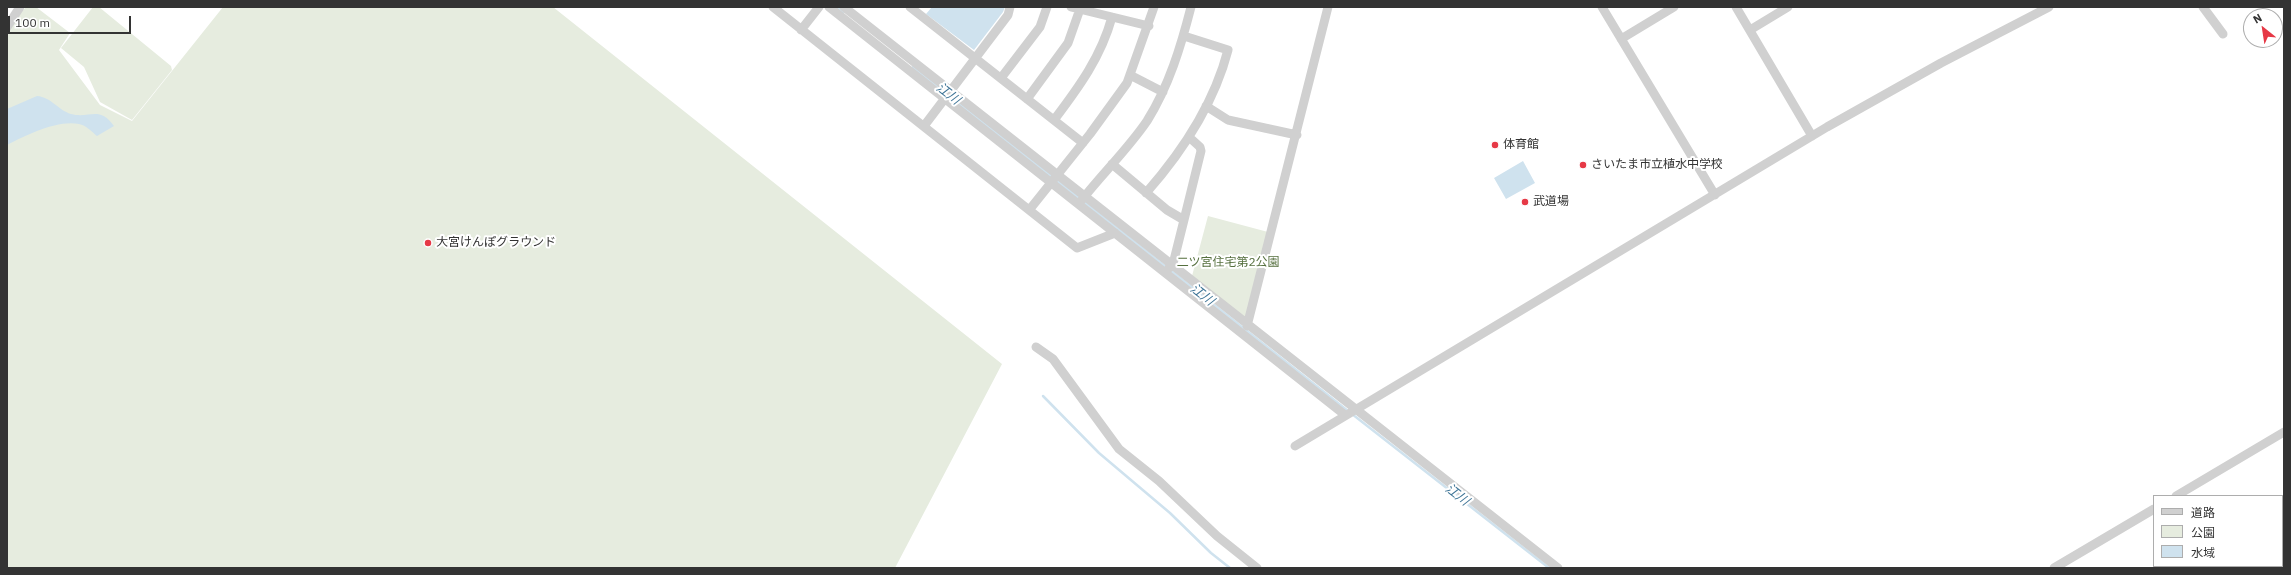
<!DOCTYPE html>
<meta charset="utf-8">
<style>
body{margin:0}
#map{position:relative;width:2291px;height:575px;overflow:hidden;background:#fff;font-family:"IBM Plex Sans","Noto Sans JP",sans-serif}
canvas{display:block}
.frame{position:absolute;inset:0;border:8px solid #333;pointer-events:none}
.legend{position:absolute;left:2153px;top:495px;width:130px;height:72px;box-sizing:border-box;background:#fff;border:1px solid #adadad;margin:0;padding:5px 7px;list-style:none;font-size:12px;color:#333}
.legend li{display:flex;align-items:center;gap:8px;height:20px}
.legend b{width:20px;border:1px solid #adadad}
.north{position:absolute;left:2243px;top:8px;width:40px;height:40px;box-sizing:border-box;background:#fff;border:1px solid #adadad;border-radius:50%;rotate:330deg;font-size:11px;font-weight:700;line-height:16px;text-align:center;color:#333}
.north::after{content:'';display:block;margin:auto;width:14px;height:18px;background:#e63946;clip-path:polygon(50% 0,100% 100%,50% 72%,0 100%)}
.scale{position:absolute;left:8px;top:16px;width:123px;height:18px;box-sizing:border-box;border:2px solid #333;border-top:0;padding-left:5px;font-size:12px;line-height:14px;white-space:nowrap;color:#333;-webkit-text-stroke:3px #fff;paint-order:stroke}
</style>
<div id="map">
<canvas width="2291" height="575"></canvas>
<div class="frame"></div>
<ul class="legend">
<li><b style="height:5px;background:#d0d0d0"></b>道路</li>
<li><b style="height:11px;background:#e6ecdf"></b>公園</li>
<li><b style="height:11px;background:#cfe2ee"></b>水域</li>
</ul>
<div class="north">N</div>
<div class="scale">100 m</div>
</div>
<script>
const ctx = document.querySelector('canvas').getContext('2d');
ctx.lineJoin = 'round';
function fill(path, color) { ctx.fillStyle = color; ctx.fill(path, 'evenodd'); }
function strokePath(path, color, width, dash) { ctx.strokeStyle = color; ctx.lineWidth = width; ctx.lineCap = dash ? 'butt' : 'round'; ctx.setLineDash(dash || []); ctx.stroke(path); }
function drawText(font, color, halo, rows, align = 'center') {
  ctx.font = font + ' "IBM Plex Sans","Noto Sans JP",sans-serif'; ctx.lineWidth = 4; ctx.setLineDash([]); ctx.textBaseline = 'middle'; ctx.strokeStyle = halo; ctx.fillStyle = color; for (const [text, x, y, turn = 0] of rows) {
    ctx.save(); ctx.translate(x, y); ctx.rotate((+turn || 0) * Math.PI / 180); ctx.textAlign = isNaN(turn) ? turn : align; if (halo) ctx.strokeText(text, 0, 0); ctx.fillText(text, 0, 0); ctx.restore();
  }
}
const green = new Path2D(`
 M26 7H36L70 33 59 50 100 105 132 121 223 7H553L1002 364 895 568H7V28Z
 M93 7H99L171 66 172 70 132 120 100 102 84 67 61 48Z
 M1208 216 1268 232 1246 320 1192 276Z`);
const water = new Path2D(`
 M932 7H1005L1003 12 974 50 926 14Z
 M37 96C51 97 58 110 71 114 90 119 99 105 114 126L97 136C92 132 86 125 79 124 56 120 27 135 7 145V109Z
 M1523 161 1535 183 1506 199 1494 178Z`);
const stream = new Path2D(`
 M837 7 843 12
 M913 67 1080 199
 M1084 202 1166 267
 M1170 270 1348 411
 M1043 396 1099 453 1170 513 1211 553 1230 568
 M1352 414 1549 568`);
const street = new Path2D(`
 M773 7 1077 248 1115 233
 M829 7 1345 415
 M844 7 1558 568
 M910 7 1083 143
 M1071 7 1149 26
 M1602 7 1715 195
 M1736 7 1812 136
 M2203 7 2223 34
 M7 27 20 7
 M801 30 819 7
 M1750 30 1788 7
 M1621 39 1674 7
 M1130 75 1163 92
 M1001 78 1040 27 1047 7
 M1027 99 1068 43 1080 9
 M1206 106 1228 120 1297 135
 M1054 120C1079 87 1101 57 1112 17
 M924 126 1008 15 1010 7
 M1112 164 1167 210 1184 220 1174 260 1169 268
 M1146 193C1183 151 1214 104 1228 50L1184 36
 M1081 201C1102 174 1128 149 1147 121 1169 86 1181 46 1191 7
 M1030 209 1090 134 1127 83 1154 7
 M1184 220 1201 151 1200 147 1189 137
 M1247 326 1328 7
 M1036 347 1053 359 1119 449 1159 481 1217 536 1257 568
 M1295 446 1827 127 1941 63 2049 7
 M2176 496 2284 432
 M2054 568 2154 509`);
const markers = [
 [1495,145,4,"#e63946"],
 [1583,165,4,"#e63946"],
 [1525,202,4,"#e63946"],
 [428,243,4,"#e63946"]
];
const poiNames = [
 ["体育館",1503,145],
 ["さいたま市立植水中学校",1591,165],
 ["武道場",1533,202],
 ["大宮けんぽグラウンド",436,243]
];
const parkNames = [
 ["二ツ宮住宅第2公園",1228,263]
];
const waterNames = [
 ["江川",948,94,38],
 ["江川",1202,295,38],
 ["江川",1457,495,38]
];
fill(green, '#e6ecdf');
fill(water, '#cfe2ee');
strokePath(stream, '#cfe2ee', 2.5);
strokePath(street, '#d0d0d0', 9);
for (const [x, y, r, color] of markers) { const dot = new Path2D(); dot.arc(x, y, r, 0, 2 * Math.PI); ctx.fillStyle = color; ctx.fill(dot); strokePath(dot, '#fff', 1.5); }
drawText('12px', '#333', '#fff', poiNames, 'left');
drawText('12px', '#56703f', '#fff', parkNames);
drawText('italic 13px', '#3f7597', '#fff', waterNames);
</script>
